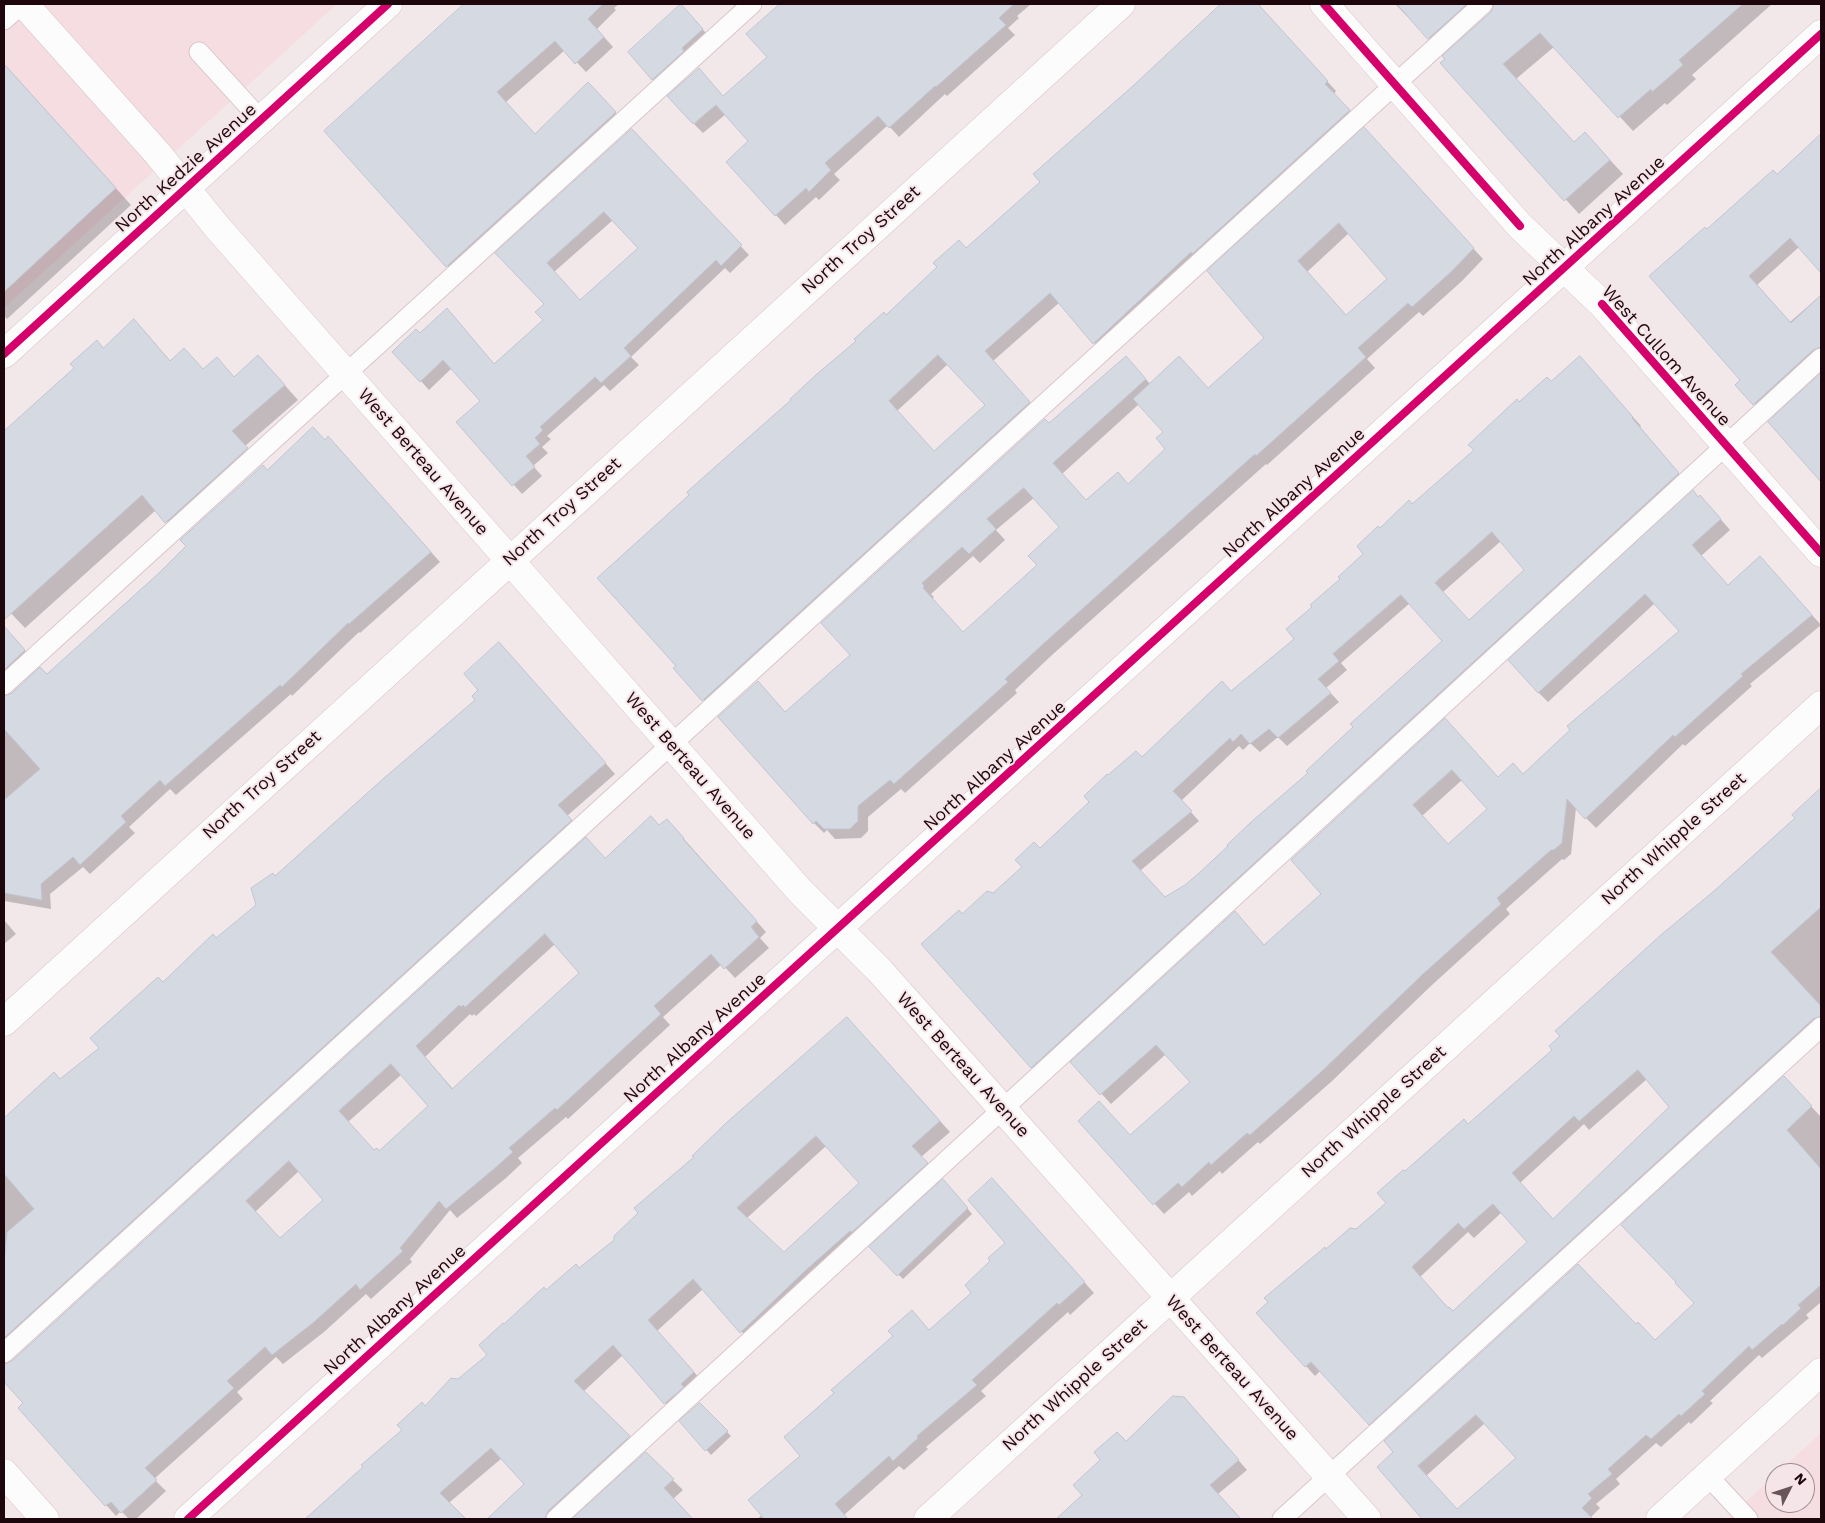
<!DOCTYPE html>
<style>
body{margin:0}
#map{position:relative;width:1825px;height:1523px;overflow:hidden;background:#f2e8ea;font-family:"Work Sans",sans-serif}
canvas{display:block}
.frame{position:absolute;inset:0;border:5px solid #1e060d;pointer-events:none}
.north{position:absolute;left:1765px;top:1463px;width:50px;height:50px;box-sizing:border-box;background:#f5e5e8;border:1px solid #9f8c90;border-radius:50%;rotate:49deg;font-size:14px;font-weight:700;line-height:20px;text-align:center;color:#1e060d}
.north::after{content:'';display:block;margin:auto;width:18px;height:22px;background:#68555a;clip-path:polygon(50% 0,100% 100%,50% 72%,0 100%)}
</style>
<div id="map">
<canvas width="1825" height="1523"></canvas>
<div class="frame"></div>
<div class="north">N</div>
</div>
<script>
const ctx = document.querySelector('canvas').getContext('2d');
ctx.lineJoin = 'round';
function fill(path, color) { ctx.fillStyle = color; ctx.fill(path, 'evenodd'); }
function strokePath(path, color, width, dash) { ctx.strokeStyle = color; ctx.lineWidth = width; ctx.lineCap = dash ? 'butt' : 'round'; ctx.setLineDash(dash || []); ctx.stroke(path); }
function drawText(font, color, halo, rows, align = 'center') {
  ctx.font = font + ' "Work Sans",sans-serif'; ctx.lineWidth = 4; ctx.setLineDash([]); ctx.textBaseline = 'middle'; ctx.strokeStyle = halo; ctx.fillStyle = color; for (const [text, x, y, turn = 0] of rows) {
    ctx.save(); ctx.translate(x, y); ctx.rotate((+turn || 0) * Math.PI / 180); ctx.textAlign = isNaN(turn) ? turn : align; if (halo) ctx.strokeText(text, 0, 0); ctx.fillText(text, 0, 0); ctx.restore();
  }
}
const built = new Path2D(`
 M27 4H337L4 308V25Z
 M1821 1433V1519H1727L1775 1475V1503H1805V1473H1777Z`);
const shadow = new Path2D(`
 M465 4H619L614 8 616 10 597 29 613 47 586 72 565 50 506 102 535 135 597 94 625 123 457 276 325 131Z
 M781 4H1031L1017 16 1019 18 1008 28 1015 35 947 96 945 94 899 137 888 125 834 174 840 180 819 200 816 197 785 225 728 162 750 141 726 114 703 133 694 124 769 57 748 34Z
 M1222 4H1257L1336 91 1334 94 1358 120 1103 353 1060 302 993 361 1038 412 713 709 674 668 886 316 967 249 1042 182 1135 86ZM948 364 986 405 934 452 897 411Z
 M1395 4H1772L1692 75 1696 79 1667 105 1665 103 1633 131 1555 46 1516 79 1574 143 1599 148 1623 174 1579 214 1442 63 1495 8 1490 9 1443 52Z
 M680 6 707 34 658 83 653 79Z
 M4 64 131 205 7 319 4 316Z
 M1821 135V271L1799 247 1757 285 1790 322 1821 295V360L1763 413 1737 385 1742 380 1707 230 1777 176Z
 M640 139 749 255 730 273 725 268 631 357 639 365 610 391 604 385 547 436 551 439 542 447 548 453 533 466 542 476 522 494 458 422 482 401 452 368 429 390 421 381 420 335 455 318 495 365 545 320V304L497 253ZM613 220 640 249 580 301 554 272Z
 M1374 139 1483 259 1462 281 1423 316 1419 312 1378 349 1367 359 1375 368 1267 465 1266 464 1052 655 1015 690 1017 693 905 793 901 789 868 817V831L861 838 835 839 827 830 824 833 814 823 758 682 786 713 852 655 1049 424 1136 368 1151 385 1208 389 1265 338 1209 271ZM1349 233 1389 279 1347 316 1307 272ZM1139 404 1165 432 1167 449 1129 485 1087 501 1062 474ZM1035 497 1061 527 1039 565 963 633 932 599 934 597 931 594 973 556 980 563 1005 540 996 530Z
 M148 335 171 362 204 370 217 359 235 378 272 371 298 400 245 446 261 463 181 536 156 510 25 628 4 606V433L76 368 97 342 104 349Z
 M1580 358 1641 426 1640 427 1687 483 1041 1076 1032 1067 962 915 993 894 1142 759 1231 692 1296 639 1313 607 1365 554 1380 529 1413 505 1475 450 1519 403 1551 382ZM1501 541 1526 570 1469 621 1443 592ZM1410 603 1444 641 1310 773 1185 886 1165 899 1140 871 1199 821 1181 801 1239 746 1243 750 1250 743 1260 752 1278 737 1287 746 1339 702 1326 688 1347 670 1341 663Z
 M1821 375V480L1770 422Z
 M325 442 338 448 440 562 360 633 359 632 292 696 291 694 176 795 170 789 129 827 135 833 90 874 83 867 50 894 51 909 4 901V697L47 676 160 574 267 471Z
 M1693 492 1710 507 1730 530 1701 556 1728 587 1760 557 1821 625 1750 684 1752 686 1685 746 1683 744 1596 828 1576 808 1571 854 1564 860 1562 859 1506 909 1510 914 1432 985 1331 1082 1260 1144 1258 1142 1222 1174 1220 1171 1192 1196 1189 1192 1164 1214 1079 1121 1131 1136 1191 1082 1166 1054 1111 1104 1072 1062 1235 913 1265 946 1323 894 1445 720 1498 778 1523 775 1681 631 1655 603 1548 702 1538 692ZM1462 780 1489 809 1448 845 1422 816Z
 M4 628 34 661 4 690Z
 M509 654 615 774 567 816 581 831 4 1359V1120L54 1074 60 1081 101 1048 164 984 257 906 275 877 477 700Z
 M1815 796 1821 802V1029L1379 1433 1321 1370 1315 1376 1258 1313 1327 1250 1356 1230 1387 1203 1405 1173 1468 1126 1553 1050 1714 892 1796 818ZM1647 1079 1671 1107 1554 1220 1520 1183 1584 1124 1589 1130ZM1502 1212 1529 1242 1453 1313 1420 1277 1468 1232 1474 1238Z
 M660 826 677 831 766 932 760 938 769 948 735 978 722 964 663 1017 670 1025 568 1119 566 1117 518 1158 522 1163 506 1178 457 1218 450 1210 410 1259 412 1262 371 1299 366 1294 324 1332 283 1364 276 1357 237 1392 243 1399 154 1479 166 1491 136 1519H129L121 1511 116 1516 19 1408 25 1403 4 1380V1365H6L12 1362 606 860ZM555 944 581 973 453 1089 425 1057 470 1014 472 1016 474 1014 476 1016ZM402 1074 429 1106 379 1152 375 1151 348 1122ZM299 1171 325 1200 280 1240 255 1212Z
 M4 920 16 934 4 944Z
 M857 1029 950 1132 921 1157 937 1174 751 1342 703 1289 657 1331 704 1383 675 1414 623 1355 583 1392 639 1447 560 1519H488L525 1484 502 1458 444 1507 438 1501 417 1519H307L365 1467 425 1407 489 1355 546 1291 579 1270 615 1240ZM826 1146 860 1183 784 1253 747 1218Z
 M1793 1087 1821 1117V1302L1806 1315 1809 1318 1762 1358 1759 1355 1710 1401 1713 1403 1691 1424 1689 1422 1661 1447 1656 1443 1616 1479 1620 1484 1596 1504 1600 1508 1591 1517 1592 1519H1425L1378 1467 1636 1325 1655 1341 1695 1303ZM1485 1423 1518 1459 1458 1510 1426 1476Z
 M948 1185 972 1214 903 1279 871 1247Z
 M1002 1190 1094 1293 1070 1315 1068 1312 981 1391 986 1396 926 1447 928 1449 904 1470 899 1466 844 1515 848 1519H757L762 1515 802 1456 929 1331 973 1293 1007 1244Z
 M700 1404 731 1436 711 1455 681 1421Z
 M1193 1408 1247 1470 1218 1494 1241 1519H1057L1083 1496 1126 1443Z
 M646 1454 683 1490 673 1499 692 1519H574Z`);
const building = new Path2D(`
 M464 4H603L588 19 604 37 575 64 555 41 497 92 535 134 588 82 616 112 446 267 324 131Z
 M681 4 703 29 682 48 684 51 652 80 628 52Z
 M780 4H1014L999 18 1006 25 936 87 935 86 889 128 878 116 825 163 831 170 809 192 806 188 775 216 726 162 748 141 716 105 693 124 667 96 699 68 723 96 767 57 746 34Z
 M1221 4H1258L1328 81 1325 84 1350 110 1192 254 1191 252 1093 344 1050 293 985 351 1030 402 702 701 673 668 676 666 597 578 689 495 687 492 715 467 791 400 790 399 817 374 856 341 854 339 884 312 886 315 937 267 933 263 959 240 966 248 1040 182 1033 174 1134 85ZM938 355 985 405 934 451 889 401Z
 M1397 4H1467L1428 39Z
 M1494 4H1743L1679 60 1683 65 1652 92 1651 89 1618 118 1540 33 1503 64 1574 142 1585 132 1610 160 1564 201 1440 63 1445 59 1442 56 1491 12Z
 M4 64 116 188 4 292Z
 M1364 127 1474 248 1452 271 1412 307 1408 303 1358 348 1366 357 1256 456 1255 454 1042 645 1005 679 1008 682 894 784 890 780 858 806V821L850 829H824L816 821 813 824 718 717 758 681 785 712 850 655 821 623 1045 419 1049 423 1126 356 1146 379 1053 463 1086 500 1118 472 1128 484 1165 449 1156 438 1163 432 1133 399 1179 356 1208 388 1264 338 1207 271ZM1339 223 1387 279 1346 315 1298 261ZM1024 488 1059 527 1028 556 1037 565 963 632 923 588 924 586 922 583 962 547 969 554 996 529 987 519Z
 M632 129 742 245 721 266 716 260 624 348 631 356 601 383 595 377 540 427 543 430 535 438 540 444 526 456 535 467 512 486 456 422 480 401 443 360 420 382 392 352 416 329 420 333 447 308 494 364 543 320 535 312 544 304 495 253ZM604 212 638 248 580 300 547 263Z
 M1821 134V273L1790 238 1749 276 1791 323 1821 295V347L1813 350 1753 405 1735 385 1740 380 1649 276 1705 227 1707 229 1773 170 1777 174Z
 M134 319 170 361 184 348 203 369 217 357 234 377 258 355 285 385 232 431 248 448 165 523 142 495 4 620V431L74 368 70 364 97 340 103 348Z
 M1580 356 1633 417 1632 418 1679 473 1031 1068 921 944 959 910 962 914 987 891 993 893 1022 867 1015 860 1034 842 1040 848 1089 802 1084 796 1107 774 1108 775 1136 751 1142 757 1222 681 1231 691 1294 639 1286 629 1312 607 1310 605 1340 579 1338 577 1363 554 1357 546 1378 526 1380 528 1409 500 1412 504 1474 450 1468 445 1517 399 1519 402 1547 377 1551 381ZM1492 532 1524 570 1469 620 1435 583ZM1401 595 1442 641 1350 724 1353 727 1306 771 1308 773 1250 823 1227 845 1228 846 1198 874 1185 885 1165 897 1132 861 1192 811 1173 791 1230 738 1233 742 1241 734 1250 744 1269 729 1278 738 1331 693 1318 679 1339 661 1333 654Z
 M1821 373V482L1768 422Z
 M313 427 325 440 328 436 431 552 349 624 348 623 282 687 280 685 165 786 160 780 121 816 126 822 80 865 73 857 41 884 42 900 4 893V800L40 769 4 729V696L12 693 40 667 47 674 159 573 186 546 180 540 263 465 267 470Z
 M1693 490 1698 497 1700 495 1721 519 1692 545 1728 585 1760 556 1812 615 1741 674 1743 676 1675 737 1673 735 1585 819 1567 799 1562 843 1554 850H1551L1497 898 1501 904 1422 975 1321 1072 1250 1135 1247 1133 1211 1165 1209 1162 1182 1187 1178 1183 1153 1205 1078 1121 1099 1101 1130 1135 1190 1082 1156 1045 1100 1095 1070 1062 1235 911 1264 945 1321 894 1291 860 1445 718 1498 777 1513 763 1523 774 1570 730 1567 726 1679 631 1645 594 1538 693 1508 660ZM1452 770 1487 809 1448 844 1413 805Z
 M4 626 25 650 4 670Z
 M499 642 606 763 558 805 572 820 4 1338V1261L7 1232 34 1209 4 1174V1118L54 1072 60 1079 99 1048 90 1038 158 977 163 982 213 934 216 938 256 905 251 888 273 873 275 876 383 779 475 700 472 696 478 690 464 674Z
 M1821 788V907L1771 952 1821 1006V1016L1813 1019 1369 1425 1311 1362 1305 1367 1256 1313 1268 1302 1264 1298 1325 1247 1326 1249 1350 1228 1356 1229 1386 1203 1377 1193 1403 1170 1405 1171 1464 1119 1468 1124 1552 1050 1549 1046 1560 1036 1555 1031 1662 934 1714 891 1795 818 1792 815ZM1638 1070 1669 1107 1553 1219 1512 1173 1574 1116 1579 1121ZM1493 1204 1527 1242 1453 1311 1449 1307 1448 1308 1412 1267 1458 1223 1464 1229Z
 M651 816 659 825 667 819 684 838 683 839 757 921 751 927 759 937 724 969 711 954 654 1006 661 1014 557 1110 555 1108 509 1148 513 1152 495 1168 446 1209 439 1201 400 1248 403 1251 360 1290 356 1284 314 1322 272 1355 265 1347 227 1381 234 1388 145 1468 157 1480 121 1513 111 1502 105 1506 18 1408 23 1403 4 1382V1364L12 1361 586 837 605 858ZM545 934 579 973 452 1089 416 1046 459 1005 461 1007 463 1005 465 1007ZM391 1064 428 1106 379 1151 377 1148 374 1150 339 1111ZM289 1161 323 1200 280 1238 246 1201Z
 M847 1017 940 1121 912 1146 928 1163 852 1232 850 1231 805 1271 740 1333 693 1279 648 1320 694 1372 681 1384 684 1387 664 1404 613 1345 574 1381 630 1436 548 1511 545 1519H487L524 1484 491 1448 440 1493 466 1519H305L363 1467 361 1465 402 1430 397 1425 422 1402 425 1406 451 1378 458 1379 487 1355 479 1345 503 1323 504 1324 544 1287 546 1290 576 1264 579 1268 614 1240V1236L638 1213 634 1208 694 1157 692 1156 725 1124ZM816 1136 859 1183 784 1252 737 1208Z
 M1784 1076 1812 1106 1787 1130 1821 1169V1285L1798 1305 1801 1308 1783 1325 1782 1324 1752 1350 1749 1346 1702 1391 1705 1394 1681 1416 1679 1414 1651 1439 1646 1435 1608 1469 1612 1474 1588 1494 1592 1498 1582 1508 1593 1519H1422L1377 1467 1393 1452 1384 1441 1578 1264 1636 1324 1638 1322 1655 1340 1694 1303 1675 1283 1676 1282 1621 1225ZM1476 1415 1516 1458 1457 1509 1418 1466Z
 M992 1178 1085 1282 1059 1305 1057 1303 972 1380 977 1385 917 1436 918 1438 893 1461 889 1456 835 1504 848 1519H764L748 1500 800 1456 784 1437 834 1393 831 1390 893 1336 888 1331 912 1310 929 1330 971 1293 965 1285 990 1261 988 1258 1005 1243 968 1200Z
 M943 1179 968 1208 897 1276 869 1247Z
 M1173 1396 1184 1397 1239 1460 1210 1485 1241 1519H1056L1082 1495 1073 1485 1100 1460 1094 1452 1117 1432 1126 1441Z
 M700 1403 728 1431 705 1451 679 1421Z
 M646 1452 674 1479 664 1488 693 1519H572Z`);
const service = new Path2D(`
 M4 20 22 4
 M199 52 261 120
 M4 685 752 4
 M4 1353 1483 4
 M1708 1476 1748 1519
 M556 1519 1821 358
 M1282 1519 1821 1027`);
const minor = new Path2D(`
 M24 4 158 154 217 227 800 891 880 971 1367 1519
 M1324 4 1520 226 1602 304 1821 553
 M4 1022 1121 4
 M4 1473 45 1519
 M188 1519 1821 34
 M928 1519 1821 705
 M1660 1519 1821 1372`);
const secondary = new Path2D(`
 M4 354 388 4`);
const cycleway = new Path2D(`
 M1324 4 1520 226
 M1602 304 1821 553
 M4 354 388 4
 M188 1519 1821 34`);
const streetNames = [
 ["North Kedzie Avenue",186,168,-42],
 ["North Albany Avenue",1594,221,-42],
 ["North Troy Street",861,240,-42],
 ["West Cullom Avenue",1666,356,48],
 ["West Berteau Avenue",423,462,49],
 ["North Albany Avenue",1294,493,-42],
 ["North Troy Street",562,512,-42],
 ["West Berteau Avenue",690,766,49],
 ["North Albany Avenue",995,766,-42],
 ["North Troy Street",262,785,-42],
 ["North Whipple Street",1674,839,-42],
 ["North Albany Avenue",695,1038,-42],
 ["West Berteau Avenue",963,1065,48],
 ["North Whipple Street",1374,1112,-42],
 ["North Albany Avenue",395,1310,-42],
 ["West Berteau Avenue",1232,1368,48],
 ["North Whipple Street",1075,1385,-42]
];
fill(built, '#f5dde2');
fill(shadow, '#0003');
fill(building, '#d5d9e2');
strokePath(building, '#bfc5d0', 1);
strokePath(service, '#d8c5ca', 21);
strokePath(minor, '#d8c5ca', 29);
strokePath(secondary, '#d8c5ca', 29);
strokePath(service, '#fdfcfc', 19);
strokePath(minor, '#fdfcfc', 28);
strokePath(secondary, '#fdfcfc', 28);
strokePath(cycleway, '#d6006c', 8);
drawText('18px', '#1e060d', '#f5e5e8', streetNames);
</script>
